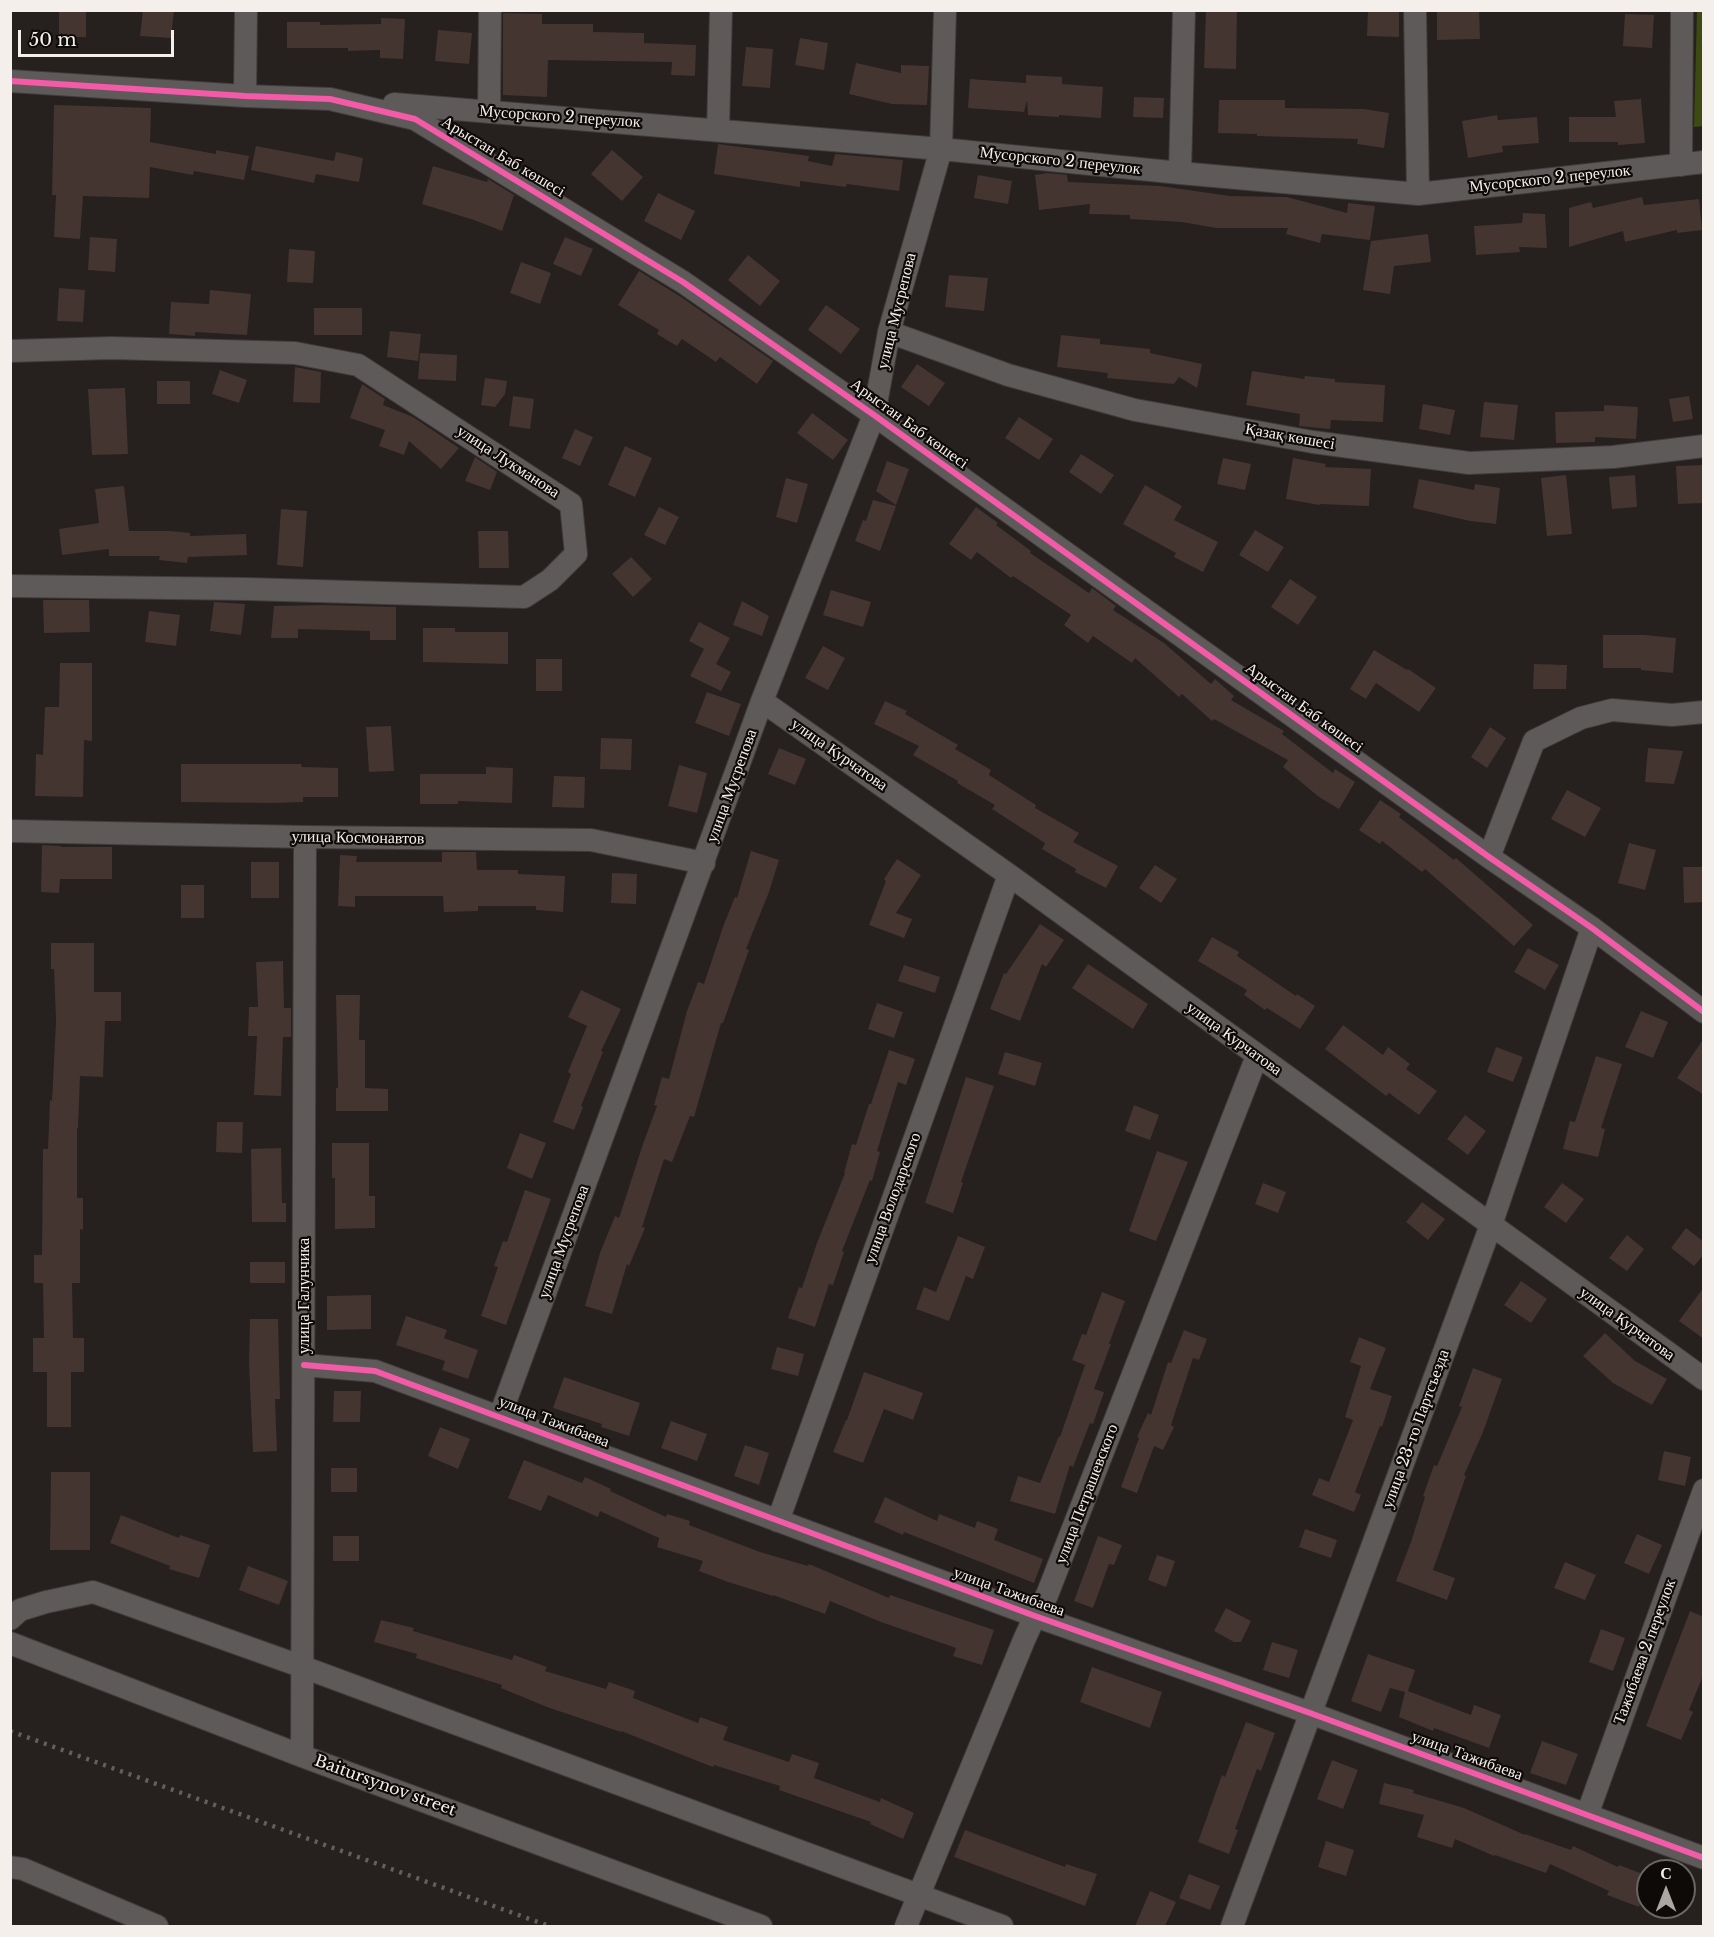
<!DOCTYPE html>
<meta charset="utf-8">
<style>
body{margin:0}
#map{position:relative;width:1714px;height:1937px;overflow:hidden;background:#26201e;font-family:"Libre Baskerville",serif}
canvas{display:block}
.frame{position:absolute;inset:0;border:12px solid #f5efec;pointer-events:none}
.north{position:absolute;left:1636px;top:1859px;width:60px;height:60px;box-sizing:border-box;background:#0e0a08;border:2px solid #6a6663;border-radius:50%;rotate:0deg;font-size:16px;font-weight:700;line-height:24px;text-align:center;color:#f5efec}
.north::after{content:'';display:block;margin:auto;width:21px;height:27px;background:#ada7a4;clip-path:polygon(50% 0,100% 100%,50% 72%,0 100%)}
.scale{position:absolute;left:18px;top:30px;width:156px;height:27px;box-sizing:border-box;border:3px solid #f5efec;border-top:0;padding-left:8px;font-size:18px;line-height:21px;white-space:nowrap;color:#f5efec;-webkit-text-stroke:4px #0e0a08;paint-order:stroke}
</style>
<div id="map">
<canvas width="1714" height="1937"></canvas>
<div class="frame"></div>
<div class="north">С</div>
<div class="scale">50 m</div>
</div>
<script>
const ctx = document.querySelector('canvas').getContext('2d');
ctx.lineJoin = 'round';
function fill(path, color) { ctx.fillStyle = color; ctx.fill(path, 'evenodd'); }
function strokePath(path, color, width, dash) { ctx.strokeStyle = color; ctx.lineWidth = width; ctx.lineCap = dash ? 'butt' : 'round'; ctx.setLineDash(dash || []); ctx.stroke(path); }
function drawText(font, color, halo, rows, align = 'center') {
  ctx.font = font + ' "Libre Baskerville",serif'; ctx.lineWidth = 4.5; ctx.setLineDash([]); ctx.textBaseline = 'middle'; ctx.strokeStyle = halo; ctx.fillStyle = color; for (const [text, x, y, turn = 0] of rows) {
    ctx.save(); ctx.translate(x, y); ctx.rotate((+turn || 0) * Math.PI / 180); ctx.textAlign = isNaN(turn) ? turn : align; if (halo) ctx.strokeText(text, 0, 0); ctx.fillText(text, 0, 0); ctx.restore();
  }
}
const green = new Path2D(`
 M1697 11H1703L1704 126 1694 127Z`);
const building = new Path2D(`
 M59 10H86V37H59Z
 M143 10H174L171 38 140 36Z
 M1206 10H1237L1236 69 1204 68Z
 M1368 10H1399V37L1367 36Z
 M1437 10H1479L1480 39 1437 40Z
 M503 13 542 14V24H593V32L644 33V43L696 45 695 76 671 75 672 62 548 60 547 97 503 95Z
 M1625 14 1654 15 1652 48 1623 46Z
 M381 18 405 19 403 59 380 58V50L348 51V48H287V22H320V25L381 24Z
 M438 30 472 33 469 64 435 61Z
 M800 38 828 43 824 70 795 65Z
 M746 47 773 49 770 88 742 86Z
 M856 63 901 73V65L929 66 927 105 892 104 849 94Z
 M1026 75 1062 77V84L1103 87 1101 118 1059 115V117L1028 115 1027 100 1024 112 968 108 970 79 1026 83Z
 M1134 97 1164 98 1163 118 1133 117Z
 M1641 99 1645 143 1618 145V142H1569V117H1616L1614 101Z
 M1219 100H1285V108L1364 109 1389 113 1384 148 1357 144 1358 139 1257 136V134L1218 133Z
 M54 105 151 108 150 142 216 154V150L249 156 244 180 194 171 193 175 150 167 149 198 83 196 80 239 54 237 56 195H52Z
 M1497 115 1498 120 1537 117 1539 143 1502 146 1503 152 1468 158 1462 121Z
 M718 144 809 156 808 161 832 166 835 154 903 160 899 191 847 184 846 187 800 181V187L714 174Z
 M256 146 334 161 336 152 363 158 359 182 316 174 314 183 251 170Z
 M612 150 643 177 622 201 591 174Z
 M433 166 487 182 488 179 514 195 502 231 474 220 422 204Z
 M1047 173 1067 175 1068 182 1160 186 1230 196 1287 197 1347 213 1348 203 1375 206 1370 240 1322 234 1320 243 1286 234 1288 228H1216L1182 222 1130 219V215L1089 214 1090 204 1039 210 1035 175Z
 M978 175 1012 181 1008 204 974 198Z
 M658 193 695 211 681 240 644 221Z
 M1642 197 1644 205 1699 199 1702 230 1677 233V230L1625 242 1623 231 1569 247V208L1591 202 1593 208Z
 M1523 213 1545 214 1547 248 1519 247 1520 252 1476 255 1474 226 1522 223Z
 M1428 234 1431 262 1394 266 1390 294 1363 290 1371 241Z
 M90 237 117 239 115 272 88 270Z
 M565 237 593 249 581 276 553 264Z
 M289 249 315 251 313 283 287 282Z
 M748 255 780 281 760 306 728 280Z
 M521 262 551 273 540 304 510 293Z
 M639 271 681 297 773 361 757 384 720 357 716 362 682 339 677 346 657 334 659 330 618 305Z
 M949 275 988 278 984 311 945 307Z
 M59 288 85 290 83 322 57 321Z
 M210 290 251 294 247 335 195 332V336L169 334 171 302 209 304Z
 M826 305 860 329 841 354 808 330Z
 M314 308H362V335H314Z
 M390 331 421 334 418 361 387 357Z
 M1061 335 1100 339V344L1150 349V353L1202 364 1197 388 1179 377 1174 384 1107 378 1108 373 1057 367Z
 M420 353 457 355 456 381 418 379Z
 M917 364 945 383 929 406 901 387Z
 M295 367 321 372 320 403 293 402Z
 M220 370 247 380 239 403 212 394Z
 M1252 371 1304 379 1305 376 1335 379V382L1385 385 1383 422 1331 420 1330 429 1299 426 1300 414 1246 405Z
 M485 378 507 381 505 394 495 407 481 405Z
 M157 381H190V404H157Z
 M362 384 385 399 383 405 413 417 459 448 441 469 409 441 404 455 379 446 385 430 350 418Z
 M125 388 128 454 92 455 88 389Z
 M513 396 534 399 530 429 509 426Z
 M1689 396 1693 419 1673 422 1669 399Z
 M1484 402 1518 405 1514 440 1480 437Z
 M1423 404 1455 410 1450 435 1419 429Z
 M1604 405 1638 407 1636 439 1595 437V442L1556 443 1555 412 1604 411Z
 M812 413 848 440 833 460 797 433Z
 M1019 417 1053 439 1039 460 1005 438Z
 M575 429 593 437 580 466 562 458Z
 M625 446 652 458 635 497 608 485Z
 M1081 454 1114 475 1101 494 1069 472Z
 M475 457 497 472 490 490 465 481Z
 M1223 458 1251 464 1245 490 1217 484Z
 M1293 458 1326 464 1325 467 1371 469 1369 506 1320 504 1319 505 1286 499Z
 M887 461 909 469 896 505 876 491Z
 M1704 465V503L1678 504 1676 466Z
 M1566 475 1572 534 1547 536 1541 478Z
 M1635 475 1637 507 1612 509 1609 477Z
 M786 478 808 484 797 523 776 517Z
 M1419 479 1474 490 1475 484 1500 488 1496 524 1470 521 1413 508Z
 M1145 485 1182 506 1174 520 1218 542 1203 572 1174 557 1176 553 1123 524Z
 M124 486 129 531H170L190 533V536L246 534 247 555 188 557 187 563 159 560 160 556H109V549L62 555 59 529 99 523 95 489Z
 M873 500 896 506 880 551 855 541 863 520 866 521Z
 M659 507 679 517 665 545 644 535Z
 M976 507 998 523 996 525 1031 551 1030 553 1089 593 1092 588 1116 606 1113 610 1164 643 1211 684 1215 679 1234 696 1231 700 1284 731 1282 734 1333 773 1335 769 1355 782 1339 809 1319 797 1283 767 1288 760 1214 719 1212 721 1182 694 1179 697 1135 658 1132 663 1093 636 1088 643 1064 625 1071 615 1013 576 1011 578 977 552 971 560 949 544Z
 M281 509 307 511 303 567 277 565Z
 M1255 530 1284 547 1268 572 1239 555Z
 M478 531H508L509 568H479Z
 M631 557 652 579 633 597 612 574Z
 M1290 579 1317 597 1298 625 1271 607Z
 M831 590 871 602 863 627 823 615Z
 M43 600H89L90 632 44 633Z
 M742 601 769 616 762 636 733 625Z
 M214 602 245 604 241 635 210 631Z
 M324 605 396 607V640H370V631L298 629V638H271L274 606Z
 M149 611 180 615 176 646 145 642Z
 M699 622 730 638 716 664 731 672 721 691 690 676 704 649 689 641Z
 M423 628H455V632H508V664L423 662Z
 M1603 635H1645L1676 638 1673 673 1641 670V668H1603Z
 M823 646 845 658 828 690 805 678Z
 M1374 650 1407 670 1408 669 1436 688 1419 712 1376 683 1366 699 1350 689Z
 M536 659H562V691H536Z
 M60 663H92V741L84 740 83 797 35 796 36 754 43 755 45 707H59Z
 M1534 664 1567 665 1566 689H1533Z
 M707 692 741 704 729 736 695 723Z
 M885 701 907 711 905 714 958 745 955 749 991 770 989 775 1036 805 1035 808 1079 833 1073 842 1118 866 1106 888 1075 872 1076 869 1042 849 1045 843 992 809 995 805 957 783 958 781 913 755 919 746 874 724Z
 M391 726 394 771 369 772 366 727Z
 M1490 727 1506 738 1487 768 1471 757Z
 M601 738 632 739 631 770 600 769Z
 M779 748 806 759 795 785 768 774Z
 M1648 748 1683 751 1674 784 1645 782Z
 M181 764H301L302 767 338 768V797H303V802L273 803 181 802Z
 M679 765 707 773 697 813 668 806Z
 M486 767 513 768 512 803 458 801V804H420V774H486Z
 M554 776 585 777 584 808 552 807Z
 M1567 790 1601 808 1585 837 1551 819Z
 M1380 800 1401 814 1399 817 1454 860 1456 858 1533 925 1514 946 1425 869 1422 872 1382 841 1380 844 1359 830Z
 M1629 843 1656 850 1645 890 1618 883Z
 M42 845 61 846V847H112V879H60L59 893 41 892Z
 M751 851 779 860 769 892 746 949 749 950 723 1023H721L694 1117 690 1116 672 1162 664 1159 642 1227 645 1228 629 1266 627 1264 612 1314 585 1306 600 1253 615 1216 619 1218 643 1144 657 1106 654 1105 662 1077 669 1079 687 1011 698 982 704 984 724 924 735 897 737 898Z
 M442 852H476L477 870H518V874L565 876 563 912 536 910V906H478V911L444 912 443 896H355V907L338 906 340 855 357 856 356 862H442Z
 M897 859 921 875 896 913 912 919 904 938 869 925 886 881 884 879Z
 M251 862H279V898H251Z
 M1155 865 1177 879 1161 903 1139 888Z
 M1683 867H1704V902L1684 903Z
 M612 873 637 874 636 904 611 903Z
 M181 885H204V918H181Z
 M1040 924 1064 940 1046 967 1042 964 1020 1021 990 1009 1004 973 1006 974Z
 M1212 937 1239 952 1237 956 1296 996 1297 994 1315 1006 1300 1029 1267 1008 1265 1010 1244 995 1247 990 1198 961Z
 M51 943H94V992H121V1021H105L103 1077 80 1076 78 1128H77V1198H83V1230L80 1229V1283H72L73 1338H84V1372H71V1427H47V1372H33V1338H44L43 1283H34V1255H42L43 1149H48L50 1100 52 1101 56 1021 54 969H51Z
 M1528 948 1559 965 1545 990 1514 972Z
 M283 961 284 1008H291V1037H283L281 1096 254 1095 257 1036H248L249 1007H258L256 962Z
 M1088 964 1148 1004 1133 1029 1072 988Z
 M904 965 940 977 935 993 898 981Z
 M581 990 621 1009 601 1051 603 1052 581 1106 583 1107 574 1130 553 1122 571 1074 568 1072 587 1026 568 1017Z
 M336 995H360L359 1040H365V1088L388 1089V1111H336V1088H338Z
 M877 1003 903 1012 894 1038 868 1029Z
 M1641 1011 1668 1022 1653 1058 1625 1047Z
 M1343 1025 1383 1055 1388 1047 1410 1064 1406 1069 1437 1091 1419 1115 1389 1093 1386 1096 1325 1049Z
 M1704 1038V1095L1677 1078Z
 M1496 1047 1523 1057 1513 1082 1487 1072Z
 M889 1050 915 1059 906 1085 898 1082 877 1151 880 1152 872 1181 870 1180 842 1251 844 1252 833 1285 829 1284 815 1327 788 1318 799 1287 802 1288 817 1243 845 1173H844L852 1144 856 1145 869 1104H871Z
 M1005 1052 1042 1063 1035 1086 998 1074Z
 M1596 1056 1622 1064 1601 1128 1605 1129 1598 1157 1563 1149 1570 1121 1575 1122Z
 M966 1077 994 1086 961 1182 963 1183 953 1213 925 1203Z
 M1134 1105 1159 1115 1150 1140 1125 1131Z
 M1465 1115 1486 1131 1468 1155 1447 1139Z
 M217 1122H243L242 1153 216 1152Z
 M520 1133 546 1143 532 1179 507 1168Z
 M332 1143H369V1196H375V1228L335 1229V1178H332Z
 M281 1148 282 1203H286V1222H252L251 1149Z
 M1157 1151 1188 1162 1156 1241 1129 1231Z
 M1263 1183 1286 1192 1278 1213 1255 1204Z
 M1562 1183 1584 1199 1566 1223 1544 1207Z
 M525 1190 551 1199 506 1325 481 1316 498 1267 494 1266 503 1241 507 1242Z
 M1422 1202 1445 1219 1428 1240 1406 1222Z
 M1686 1228 1704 1242V1254L1694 1266 1671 1248Z
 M1627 1235 1644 1249 1627 1271 1609 1258Z
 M958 1236 985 1247 973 1279 966 1276 949 1321 916 1309 924 1287 936 1292Z
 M250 1262H285V1283H250Z
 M1521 1281 1547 1299 1531 1323 1504 1305Z
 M1704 1287V1339L1679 1321Z
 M1102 1292 1125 1301 1109 1344H1111L1094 1389 1104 1392 1093 1424 1090 1423 1073 1467 1070 1465 1055 1514 1010 1501 1018 1476 1040 1483 1059 1436 1060 1437 1085 1365 1072 1360 1082 1334 1086 1335Z
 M371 1295V1329L327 1330V1296Z
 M406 1316 447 1330 444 1338 478 1350 468 1379 442 1370 445 1361 396 1345Z
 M250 1319H278L280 1399H275L277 1451 253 1452 249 1363Z
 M1184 1330 1207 1339 1199 1360 1193 1358 1171 1425 1174 1427 1163 1450 1154 1446 1137 1493 1121 1487 1139 1438 1137 1437 1148 1413 1151 1415 1168 1362 1171 1363Z
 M1605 1333 1635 1361 1667 1379 1652 1405 1613 1383 1583 1356Z
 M1359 1337 1386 1348 1370 1389 1392 1396 1382 1427 1380 1426 1355 1492 1361 1495 1354 1512 1312 1495 1319 1478 1329 1482 1353 1420 1345 1417 1361 1366 1350 1362Z
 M777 1347 804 1354 798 1376 771 1369Z
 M1473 1368 1502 1379 1483 1432 1464 1475 1466 1476 1433 1570 1455 1578 1447 1600 1396 1581 1411 1542 1425 1497 1423 1496 1434 1465 1437 1466 1462 1407 1459 1406Z
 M864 1372 923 1393 913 1420 884 1409 863 1463 833 1452 846 1420H847Z
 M564 1377 640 1403 629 1436 601 1427 602 1424 553 1408Z
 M334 1391H361L360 1422H333Z
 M671 1421 707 1434 697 1461 661 1448Z
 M440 1427 470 1439 458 1469 428 1456Z
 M745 1445 769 1453 759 1485 734 1476Z
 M1664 1451 1691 1457 1685 1486 1658 1480Z
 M524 1460 582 1483 585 1477 611 1489 610 1491 666 1517 667 1514 690 1521 689 1525 760 1552 808 1566 809 1564 889 1598 890 1595 994 1630 982 1665 953 1656 956 1648 881 1622 830 1601 825 1614 773 1595V1596L728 1582 699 1571 703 1561 657 1547 659 1538 600 1511 598 1517 548 1495 541 1511 508 1498Z
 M331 1468H357V1492H331Z
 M51 1472H90V1550H50Z
 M885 1497 937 1521 939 1514 975 1528 977 1521 998 1529 994 1540 1043 1559 1034 1583 904 1532 903 1535 874 1522Z
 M121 1515 179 1538 180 1535 210 1545 199 1578 169 1569 170 1566 110 1543Z
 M1305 1529 1337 1540 1331 1558 1299 1547Z
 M1637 1534 1662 1545 1649 1574 1624 1563Z
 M333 1536H359V1561H333Z
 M1098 1536 1122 1545 1114 1565 1109 1564 1093 1608 1074 1601Z
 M1157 1555 1175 1561 1166 1587 1148 1580Z
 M1565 1562 1596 1575 1585 1600 1554 1588Z
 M248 1566 288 1581 279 1605 239 1590Z
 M1226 1608 1251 1621 1241 1642H1234L1214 1631Z
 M1690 1611 1704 1617V1673L1689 1710 1693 1712 1681 1740 1646 1726Z
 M381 1620 414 1628 413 1631 512 1660 514 1655 547 1667 545 1671 606 1689 609 1682 635 1691 633 1698 698 1723 700 1717 728 1727 723 1740 789 1762 792 1754 819 1763 814 1778 880 1802 881 1798 914 1813 903 1839 870 1824 871 1822 779 1790 780 1786 714 1765 713 1767 621 1731V1732L547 1707 501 1688 502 1685 416 1658 417 1654 374 1642Z
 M1601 1629 1625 1638 1613 1671 1589 1662Z
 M1272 1642 1298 1650 1289 1678 1263 1670Z
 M1368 1654 1415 1670 1408 1691 1471 1715 1474 1705 1501 1715 1489 1748 1434 1728 1433 1731 1399 1717 1405 1692 1390 1688 1381 1712 1351 1701Z
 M1092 1667 1162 1692 1150 1728 1080 1702Z
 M1246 1722 1275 1733 1261 1771 1257 1769 1235 1829 1238 1830 1229 1854 1198 1842 1222 1775 1225 1777Z
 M1542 1741 1578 1754 1566 1785 1530 1773Z
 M1332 1760 1358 1770 1343 1809 1317 1799Z
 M1384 1783 1414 1790 1413 1793 1464 1808 1525 1835V1834L1571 1850 1573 1846 1618 1867 1619 1865 1648 1876V1882L1639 1907 1607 1895 1609 1891 1550 1864 1546 1873 1495 1855 1494 1856 1455 1839 1452 1848 1417 1837 1424 1815 1379 1804Z
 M965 1830 1065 1867 1066 1864 1097 1874 1085 1906 954 1857Z
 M1326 1841 1354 1850 1346 1876 1318 1867Z
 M1189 1874 1220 1886 1210 1910 1179 1898Z
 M1150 1891 1176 1902 1165 1926H1135Z`);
const minor = new Path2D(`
 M1415 10 1418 194
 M10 81 245 96 330 99 415 119 683 282 874 415 1489 857 1592 928 1704 1012
 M245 96 246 10
 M394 104 941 149 1180 173 1418 194 1704 162
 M489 112 490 10
 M718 130 721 10
 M1681 165 1682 10
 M1180 173 1184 10
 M889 332 1008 375 1135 410 1313 442 1469 463 1613 457 1704 446
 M10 351 111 348 295 353 358 365 571 504 576 554 550 580 524 597 247 589 10 586
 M762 701 1009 875 1704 1379
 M10 831 305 837 591 840 704 863
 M1489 857 1534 741 1581 718 1612 710 1672 715 1704 712
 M304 1365 375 1371 1035 1616 1310 1713 1704 1858
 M500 1416 762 701 874 415 889 332 941 149 945 10
 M778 1521 1009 875
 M10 1619 20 1610 46 1602 93 1592 303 1667 1002 1926
 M10 1643 302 1756 761 1926
 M302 1756 305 837
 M1587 1815 1704 1490
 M10 1867 23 1869 157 1926
 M906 1926 1024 1640 1035 1616 1047 1595 1257 1056
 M1232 1926 1491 1225 1592 928`);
const rail = new Path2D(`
 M10 1731 549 1926`);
const cycleway = new Path2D(`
 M10 81 245 96 330 99 415 119 683 282 874 415 1489 857 1592 928 1704 1012
 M304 1365 375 1371 1035 1616 1310 1713 1704 1858`);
const streetNames = [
 ["Мусорского 2 переулок",560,117,4],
 ["Арыстан Баб көшесі",503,157,31],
 ["Мусорского 2 переулок",1060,161,6],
 ["Мусорского 2 переулок",1550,179,-6],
 ["улица Мусрепова",897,311,-76],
 ["Арыстан Баб көшесі",909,424,36],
 ["Қазақ көшесі",1290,437,10],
 ["улица Лукманова",508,462,33],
 ["Арыстан Баб көшесі",1304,708,36],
 ["улица Курчатова",839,755,35],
 ["улица Мусрепова",732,786,-70],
 ["улица Космонавтов",358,838,1],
 ["улица Курчатова",1234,1039,36],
 ["улица Володарского",893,1198,-70],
 ["улица Мусрепова",564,1242,-70],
 ["улица Галунчика",304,1296,-90],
 ["улица Курчатова",1627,1324,36],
 ["улица Тажибаева",554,1422,21],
 ["улица 23-го Партсъезда",1416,1429,-70],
 ["улица Петрашевского",1087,1494,-69],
 ["улица Тажибаева",1009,1592,20],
 ["Тажибаева 2 переулок",1645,1652,-70],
 ["улица Тажибаева",1467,1756,20],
 ["Baitursynov street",385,1786,20]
];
fill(green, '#3d4b13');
fill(building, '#443530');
strokePath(minor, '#403b3a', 24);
strokePath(minor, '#5e5a59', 22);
strokePath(rail, '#625f5e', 4.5, [3, 6]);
strokePath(cycleway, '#f35aa7', 6);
drawText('16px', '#f5efec', '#0e0a08', streetNames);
</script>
